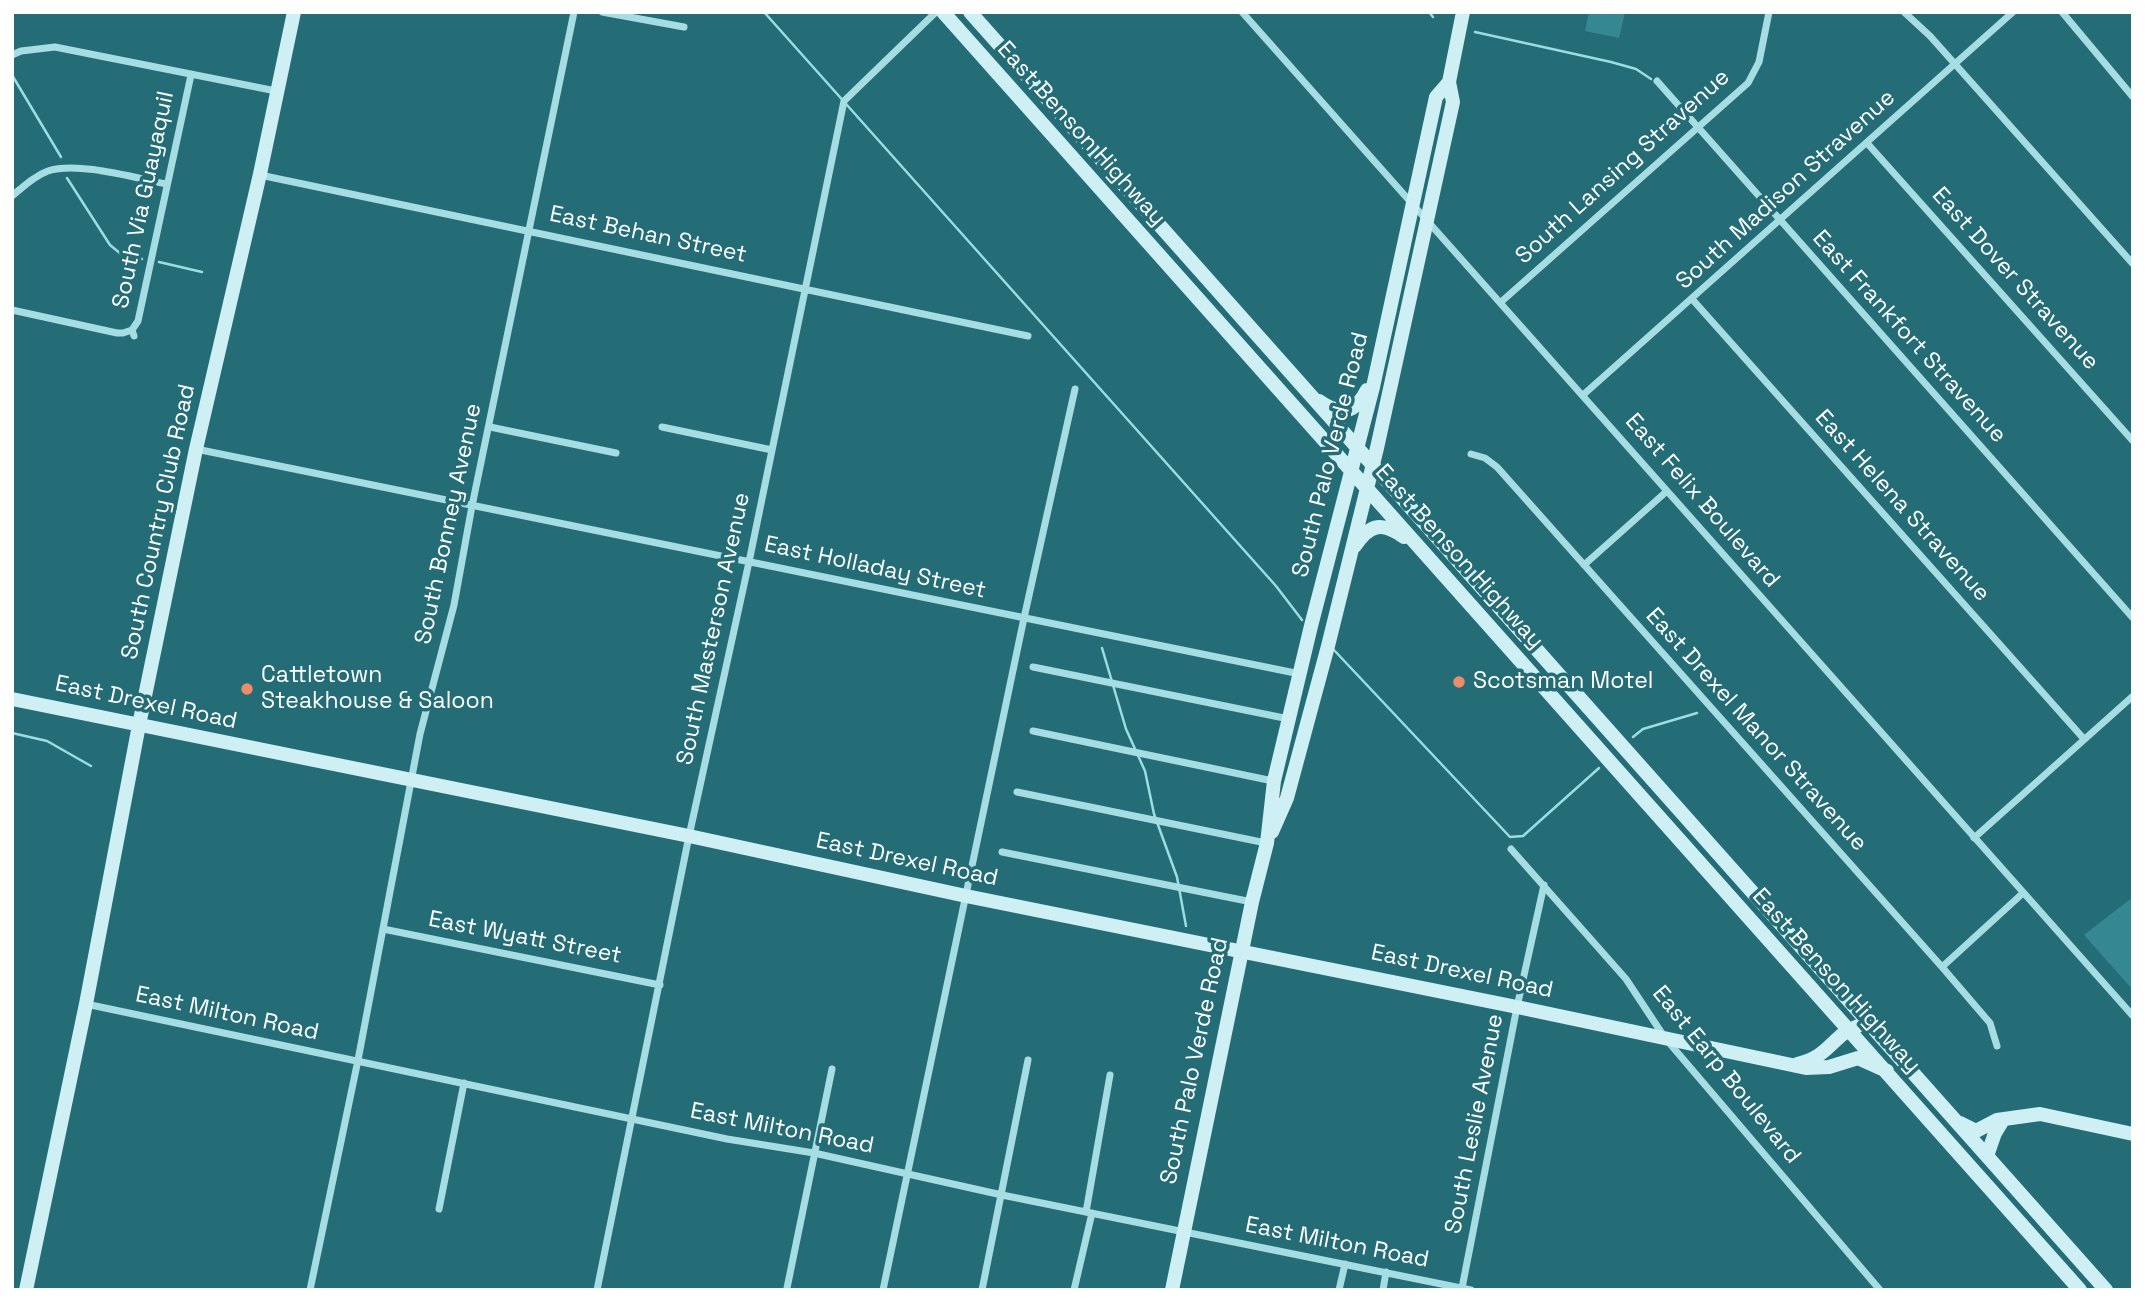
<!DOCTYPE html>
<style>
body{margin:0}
#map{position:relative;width:2145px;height:1302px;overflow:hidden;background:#246d77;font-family:"Space Grotesk",sans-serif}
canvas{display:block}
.frame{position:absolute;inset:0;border:14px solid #fff;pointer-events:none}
</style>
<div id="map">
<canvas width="2145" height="1302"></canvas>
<div class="frame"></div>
</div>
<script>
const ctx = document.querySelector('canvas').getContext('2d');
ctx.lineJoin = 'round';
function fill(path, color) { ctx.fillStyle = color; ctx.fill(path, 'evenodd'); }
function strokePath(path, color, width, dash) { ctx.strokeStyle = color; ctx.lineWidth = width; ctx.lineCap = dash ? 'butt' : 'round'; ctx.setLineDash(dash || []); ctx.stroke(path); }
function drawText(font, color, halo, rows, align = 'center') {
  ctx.font = font + ' "Space Grotesk",sans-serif'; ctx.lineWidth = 7; ctx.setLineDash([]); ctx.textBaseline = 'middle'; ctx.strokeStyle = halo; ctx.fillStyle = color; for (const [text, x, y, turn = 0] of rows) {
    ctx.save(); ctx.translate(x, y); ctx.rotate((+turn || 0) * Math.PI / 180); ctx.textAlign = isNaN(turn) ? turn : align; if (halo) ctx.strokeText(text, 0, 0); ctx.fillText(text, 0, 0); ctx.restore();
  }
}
const green = new Path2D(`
 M1589 12H1625L1619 38 1585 31Z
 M2133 897V990L2084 935Z`);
const stream = new Path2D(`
 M764 12 1276 586 1302 620
 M1429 12 1433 17
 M1475 32 1611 62 1636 69 1651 79
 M12 75 61 157
 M67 178 110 245 121 254 142 259
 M159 262 202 272
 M1102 648 1126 729 1145 771 1154 814 1177 877 1186 926
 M1333 649 1510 837 1523 836 1599 768
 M12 733 47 741 91 766
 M1633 737 1643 729 1697 713`);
const street = new Path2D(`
 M602 12 684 27
 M1242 12 2133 1016
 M1904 12 1930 36 2133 264
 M2062 12 2133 97
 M12 55 21 51 55 47 276 91
 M1657 81 2133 618
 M1867 143 2133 441
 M260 175 1028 336
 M12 196C23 187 34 176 48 171 77 161 135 178 167 184
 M1692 299 2084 739
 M1501 302 1748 83 1759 62 1769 12
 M12 310 117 333H123L132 330 134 336
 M132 330 138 321 191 75
 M1583 395 2013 12
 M490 427 616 453
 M662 427 772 450
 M196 449 1300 674
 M1471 454 1485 458 1497 467 1942 967 1990 1023 1997 1046
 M1584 565 1667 491
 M1033 667 1289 719
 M1033 731 1273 781
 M1017 792 1266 843
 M1974 838 2133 696
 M1511 849 1626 979 1665 1038 1880 1290
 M1002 852 1252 902
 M383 929 660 985
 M1942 967 2023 893
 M86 1004 727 1139 814 1153 1002 1195 1471 1290
 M439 1209 464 1083
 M1086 1212 1110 1075
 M787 1288 832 1069
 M1462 1288 1517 1007 1544 885
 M310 1290 358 1060 420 734 454 605 472 506 574 12
 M597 1290 689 836 749 562 844 101 936 12
 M883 1290 1024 618 1075 389
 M982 1290 1028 1060
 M1074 1290 1092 1213
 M1339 1290 1345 1264
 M1383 1290 1386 1272`);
const secondary = new Path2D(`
 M943 12 2080 1290
 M970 12C1347 439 1728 863 2106 1290
 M1319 401C1341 416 1355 414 1367 390
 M1355 546C1370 523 1383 522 1404 537
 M12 699 689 836 966 896 1517 1007 1806 1068 1829 1067 1858 1058 1887 1071
 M1272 832 1287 798 1328 646 1377 448 1453 102 1449 82 1463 12
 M1797 1064C1830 1057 1832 1035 1858 1026
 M1960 1123 1976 1131 1997 1120 2040 1114 2133 1134
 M1987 1156 1995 1133 2003 1120
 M26 1290 86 1004 139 725 196 449 260 174 294 12
 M1172 1290 1252 902 1267 843 1274 781 1311 626 1373 387 1436 97 1449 82`);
const markers = [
 [1459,682,7,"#ec8d6a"],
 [247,689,7,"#ec8d6a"]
];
const streetNames = [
 ["East Benson Highway",1081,134,48],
 ["South Lansing Stravenue",1623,167,-42],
 ["South Madison Stravenue",1786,190,-42],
 ["South Via Guayaquil",144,200,-78],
 ["East Behan Street",648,235,12],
 ["East Dover Stravenue",2015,279,48],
 ["East Frankfort Stravenue",1909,337,48],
 ["South Palo Verde Road",1331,455,-76],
 ["East Felix Boulevard",1702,501,49],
 ["East Helena Stravenue",1902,506,48],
 ["South Country Club Road",159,522,-78],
 ["South Bonney Avenue",449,524,-78],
 ["East Benson Highway",1459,557,48],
 ["East Holladay Street",875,568,12],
 ["South Masterson Avenue",714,629,-78],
 ["East Drexel Road",146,703,12],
 ["East Drexel Manor Stravenue",1756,730,48],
 ["East Drexel Road",907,860,12],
 ["East Wyatt Street",525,938,11],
 ["East Drexel Road",1462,972,12],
 ["East Benson Highway",1836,981,48],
 ["East Milton Road",227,1014,12],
 ["South Palo Verde Road",1195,1061,-78],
 ["East Earp Boulevard",1726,1075,51],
 ["South Leslie Avenue",1475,1124,-79],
 ["East Milton Road",782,1129,11],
 ["East Milton Road",1337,1243,11]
];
const poiNames = [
 ["Cattletown",261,676],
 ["Steakhouse & Saloon",261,702],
 ["Scotsman Motel",1473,682]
];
fill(green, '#358892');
strokePath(stream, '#9adde3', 2.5);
strokePath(street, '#a6dde3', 7);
strokePath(secondary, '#ceeff3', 14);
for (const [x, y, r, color] of markers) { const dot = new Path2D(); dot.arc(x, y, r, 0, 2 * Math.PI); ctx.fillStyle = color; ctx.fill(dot); strokePath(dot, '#246d77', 2.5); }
drawText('23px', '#fff', '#246d77', streetNames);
drawText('23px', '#fff', '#246d77', poiNames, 'left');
</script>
